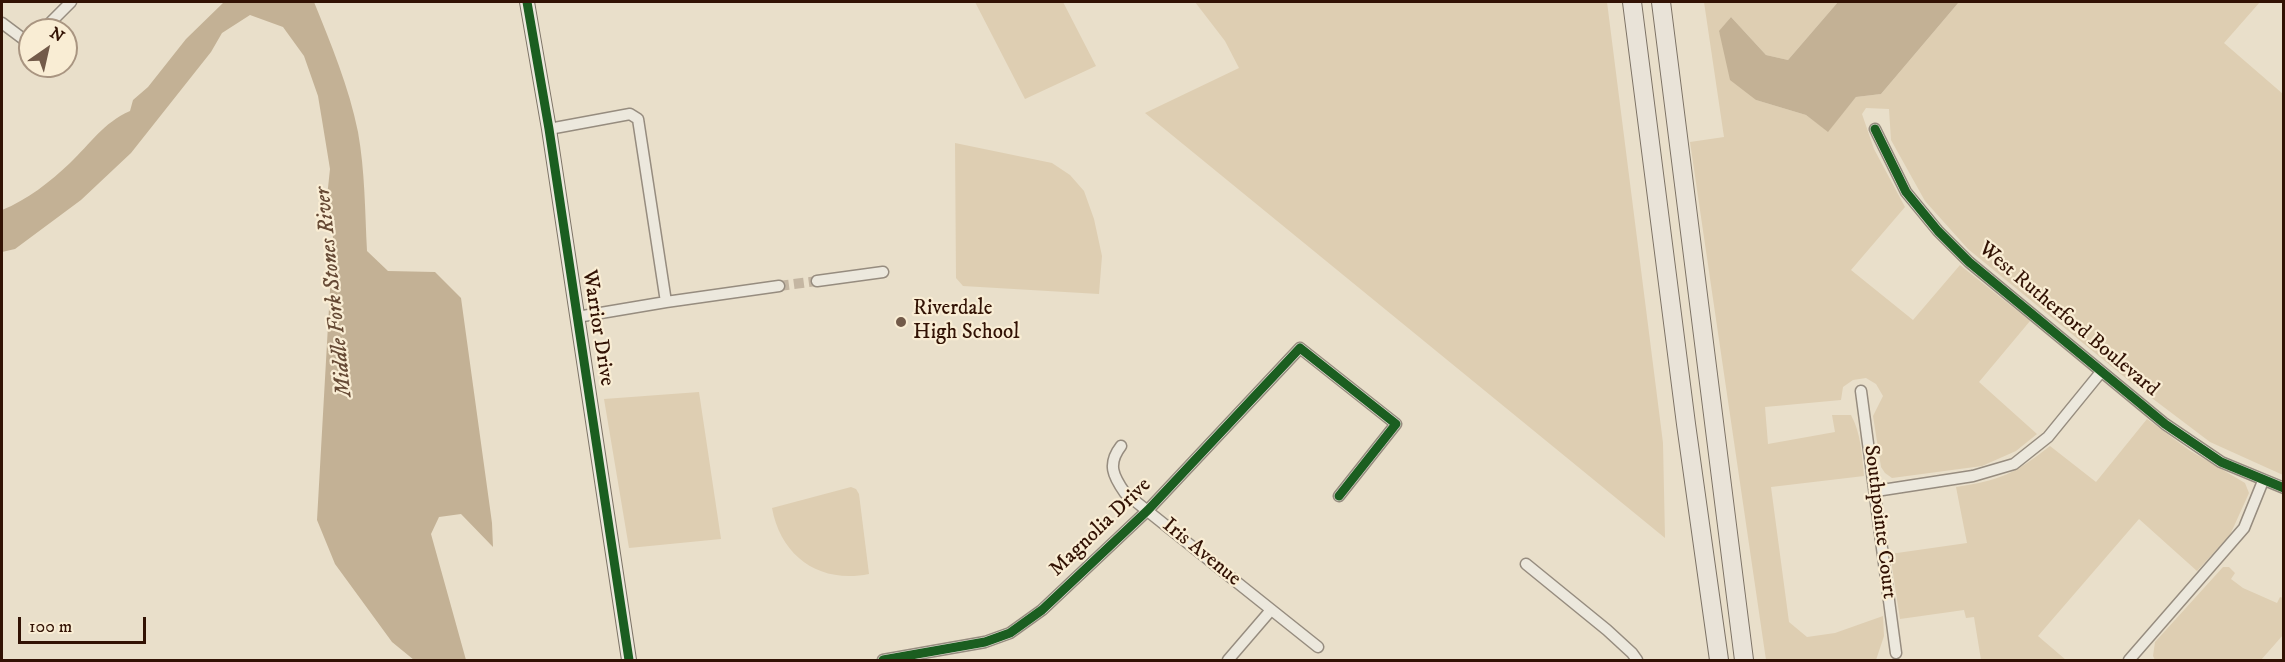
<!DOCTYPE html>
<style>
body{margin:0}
#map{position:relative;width:2285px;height:662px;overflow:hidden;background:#e9dfca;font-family:"IM FELL DW Pica",serif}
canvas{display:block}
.frame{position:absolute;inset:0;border:3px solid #321204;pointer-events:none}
.north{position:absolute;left:18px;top:18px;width:60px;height:60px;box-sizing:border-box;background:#f9edd4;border:2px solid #a99581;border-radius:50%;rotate:34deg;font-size:16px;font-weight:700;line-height:24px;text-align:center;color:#321204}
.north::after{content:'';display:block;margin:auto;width:21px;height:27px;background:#725a49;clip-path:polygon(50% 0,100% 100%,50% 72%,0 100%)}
.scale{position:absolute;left:18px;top:617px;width:128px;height:27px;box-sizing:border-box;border:3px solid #321204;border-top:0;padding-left:8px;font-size:18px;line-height:21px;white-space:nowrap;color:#321204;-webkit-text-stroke:4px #f9edd4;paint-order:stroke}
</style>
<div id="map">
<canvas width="2285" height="662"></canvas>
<div class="frame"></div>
<div class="north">N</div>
<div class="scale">100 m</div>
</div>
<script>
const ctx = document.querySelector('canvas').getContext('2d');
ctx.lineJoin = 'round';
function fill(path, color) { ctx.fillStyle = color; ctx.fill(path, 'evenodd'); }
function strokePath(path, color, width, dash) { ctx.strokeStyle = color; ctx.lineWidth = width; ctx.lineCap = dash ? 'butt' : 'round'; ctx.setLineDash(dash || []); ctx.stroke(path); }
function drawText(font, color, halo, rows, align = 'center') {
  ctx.font = font + ' "IM FELL DW Pica",serif'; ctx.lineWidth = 4.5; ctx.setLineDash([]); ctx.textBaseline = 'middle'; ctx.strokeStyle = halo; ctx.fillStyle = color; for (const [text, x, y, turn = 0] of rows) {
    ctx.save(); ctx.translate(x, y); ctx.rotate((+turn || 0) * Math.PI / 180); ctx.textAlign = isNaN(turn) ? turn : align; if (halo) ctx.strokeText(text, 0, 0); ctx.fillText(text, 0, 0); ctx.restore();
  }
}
const green = new Path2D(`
 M975 2H1063L1096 66 1025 99Z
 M1195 2H1607L1663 443 1665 538 1145 113 1239 68 1225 41Z
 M1704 2H1838L1788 60 1766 55 1731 17 1719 32 1756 100 1806 115 1828 131 1856 97 1881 94 1959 2H2260L2224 43 2283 94V475L2210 442 2128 380 1968 249 1925 201 1891 140 1889 109 1866 108 1862 114 1874 149 1905 207 1851 270 1913 320 1960 265 2030 321 1979 382 2037 434 2016 451 1982 466 1892 478 1885 473 1881 467 1873 416 1883 396 1876 384 1866 378 1853 380 1843 387 1841 400 1765 407 1768 444 1835 432 1832 415H1851C1861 433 1862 455 1864 476L1771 487 1789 622 1807 637 1835 633 1883 616 1884 636 1876 660H1766L1690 142 1724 137Z
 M955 143 1052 163 1070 175 1084 191 1094 219 1102 256 1099 294 963 286 956 278Z
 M699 392 721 539 629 548 604 399Z
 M2147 419 2189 450 2245 483 2249 493 2230 535 2197 571 2139 519 2038 636 2066 660H1981L1974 617 1966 618 1964 610 1900 619 1890 554 1967 543 1956 487C1999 481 2016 473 2050 446L2096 482Z
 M851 487 856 489 859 494 869 574C820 584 781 557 772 508Z
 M2223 567H2229L2235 573 2231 579 2243 588 2277 603 2280 597 2283 598V635L2261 660H2155L2153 656 2155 642Z`);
const water = new Path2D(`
 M224 2H314C331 44 349 87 358 132 365 171 365 212 367 251L388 271 435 272 461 298 492 523 493 547 461 514 439 517 431 534 466 660H414L392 642 335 564 317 520 333 237 327 197 330 169 322 120 318 96 304 56 283 27 250 15 222 33 211 52 131 153 81 200 15 249 2 252V210C27 200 50 182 70 163 91 143 103 123 130 111L133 100 148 87 186 39Z
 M1838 2H1959L1881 94 1856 97 1828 132 1806 115 1756 100 1730 80 1719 31 1731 17 1766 55 1788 60Z`);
const streetTunnel = new Path2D(`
 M779 286 817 281`);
const street = new Path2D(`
 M2 23 26 41 30 39
 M43 30 71 2
 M549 129 630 114 638 119 666 302
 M1875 129 1906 192 1938 231 1969 262 2165 424 2221 462 2284 488
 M817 281 883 272
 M577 317 666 302 779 286
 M1861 391 1896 653
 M1121 446C1107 464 1113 476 1125 493L1318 647
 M1876 491 1973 476 2014 464 2048 437 2101 372
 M1526 564 1607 630 1632 653 1637 660
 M883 660 985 642 1010 633 1042 610 1148 510 1300 348 1396 424 1339 496
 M1228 660 1271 610
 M2129 660 2244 528 2263 481`);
const secondary = new Path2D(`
 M527 2 549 129 629 660`);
const highway = new Path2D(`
 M1632 2 1686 424 1719 660
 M1661 2 1744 660`);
const cycleway = new Path2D(`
 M527 2 549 129 629 660
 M1875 129 1906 192 1938 231 1969 262 2165 424 2221 462 2284 488
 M883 660 985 642 1010 633 1042 610 1148 510 1300 348 1396 424 1339 496`);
const markers = [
 [901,322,6,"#725a49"]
];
const poiNames = [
 ["Riverdale",913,310],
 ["High School",913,334]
];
const streetNames = [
 ["West Rutherford Boulevard",2068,320,40],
 ["Warrior Drive",597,328,81],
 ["Southpointe Court",1879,522,83],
 ["Magnolia Drive",1101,528,-44],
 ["Iris Avenue",1201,553,39]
];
const waterNames = [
 ["Middle Fork Stones River",335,292,-96]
];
fill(green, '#deceb2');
fill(water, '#c3b195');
strokePath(streetTunnel, '#c4b6a2', 10, [10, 5]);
strokePath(street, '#968c7f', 13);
strokePath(secondary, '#7c7265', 16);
strokePath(highway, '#7c7265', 20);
strokePath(street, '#ece8dd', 10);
strokePath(secondary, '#ece8dd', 14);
strokePath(highway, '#e9e3d8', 18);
strokePath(cycleway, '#1b5e20', 9);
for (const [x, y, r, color] of markers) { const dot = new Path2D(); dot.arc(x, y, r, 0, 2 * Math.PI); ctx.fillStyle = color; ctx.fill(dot); strokePath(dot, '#f9edd4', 2); }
drawText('21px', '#321204', '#f9edd4', poiNames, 'left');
drawText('21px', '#321204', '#f9edd4', streetNames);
drawText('italic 22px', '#664a35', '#f9edd4', waterNames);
</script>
